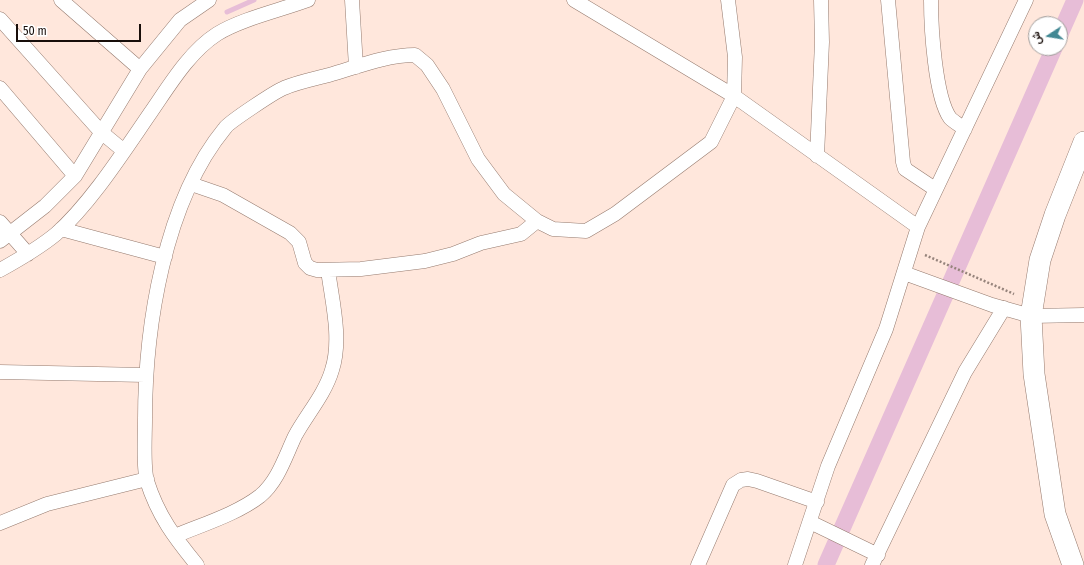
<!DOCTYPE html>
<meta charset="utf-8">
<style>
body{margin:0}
#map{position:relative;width:1084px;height:565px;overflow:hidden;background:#ffe7dc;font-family:"Fira Sans Condensed",Vazirmatn,sans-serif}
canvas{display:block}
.north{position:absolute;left:1028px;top:16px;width:40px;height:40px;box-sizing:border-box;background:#fff;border:1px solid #a39f9d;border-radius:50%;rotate:258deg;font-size:11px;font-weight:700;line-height:16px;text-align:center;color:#180e0a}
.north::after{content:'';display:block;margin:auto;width:14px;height:18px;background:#428893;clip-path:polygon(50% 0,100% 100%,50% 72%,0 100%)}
.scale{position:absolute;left:16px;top:24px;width:125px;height:18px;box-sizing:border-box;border:2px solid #180e0a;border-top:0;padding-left:5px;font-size:12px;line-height:14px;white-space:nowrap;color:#180e0a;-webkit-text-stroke:3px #fff;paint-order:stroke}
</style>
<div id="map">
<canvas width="1084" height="565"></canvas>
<div class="north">ش</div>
<div class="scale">50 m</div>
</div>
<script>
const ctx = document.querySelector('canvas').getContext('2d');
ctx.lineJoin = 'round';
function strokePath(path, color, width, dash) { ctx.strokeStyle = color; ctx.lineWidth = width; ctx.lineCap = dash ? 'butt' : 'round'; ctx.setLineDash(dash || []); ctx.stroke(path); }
const stream = new Path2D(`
 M227 12 254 0`);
const canal = new Path2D(`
 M1060 34 1075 0
 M826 565 1054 48`);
const path = new Path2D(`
 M925 255 1014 294`);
const street = new Path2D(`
 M352 0 356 67
 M574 0 734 96 918 227
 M888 0 903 162 905 169 935 189
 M931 0C931 27 935 97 950 118 954 122 961 126 965 129
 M0 19 101 132 124 151
 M140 69 180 20 209 0
 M0 88 75 176
 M817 156 822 42 821 0
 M191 184 223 195 290 233 299 242 305 263 310 268 317 270 361 269 425 261 453 254 481 243 521 234 537 221
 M0 222 28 254
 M61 229 165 257
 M0 241 45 206 75 176 140 69 61 0
 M0 270C20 259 39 248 56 234 91 203 124 151 151 112 169 86 189 52 217 34 241 19 281 10 308 0
 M904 273 992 305 1031 316 1084 315
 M0 372 145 375
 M810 522 878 555
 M0 523 47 504 147 479
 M175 536C201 525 237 514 260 496 278 481 285 457 295 436 307 414 325 394 332 370 342 339 332 301 328 270
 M197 565C175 538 158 516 147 481 143 467 145 437 145 420 145 327 164 202 225 128 229 122 276 91 284 88 298 82 314 79 329 75 357 67 386 55 415 55L427 65 443 89 478 159 504 194 537 221 553 229 586 231 615 214 711 142 734 96 735 57 728 0
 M698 565 733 485 741 480 748 479 757 481 817 502
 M795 565 828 466 886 329 918 227 1026 0
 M872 565 965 372 1004 308`);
const secondary = new Path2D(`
 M1073 565 1055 514 1034 374 1031 316 1040 260 1055 215 1084 142`);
strokePath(stream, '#e7bdd7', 5);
strokePath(canal, '#e7bdd7', 17);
strokePath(street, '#957a6e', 15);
strokePath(secondary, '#957a6e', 22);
strokePath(path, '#96847c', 2.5, [2, 2]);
strokePath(street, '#fff', 14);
strokePath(secondary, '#fff', 21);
</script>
